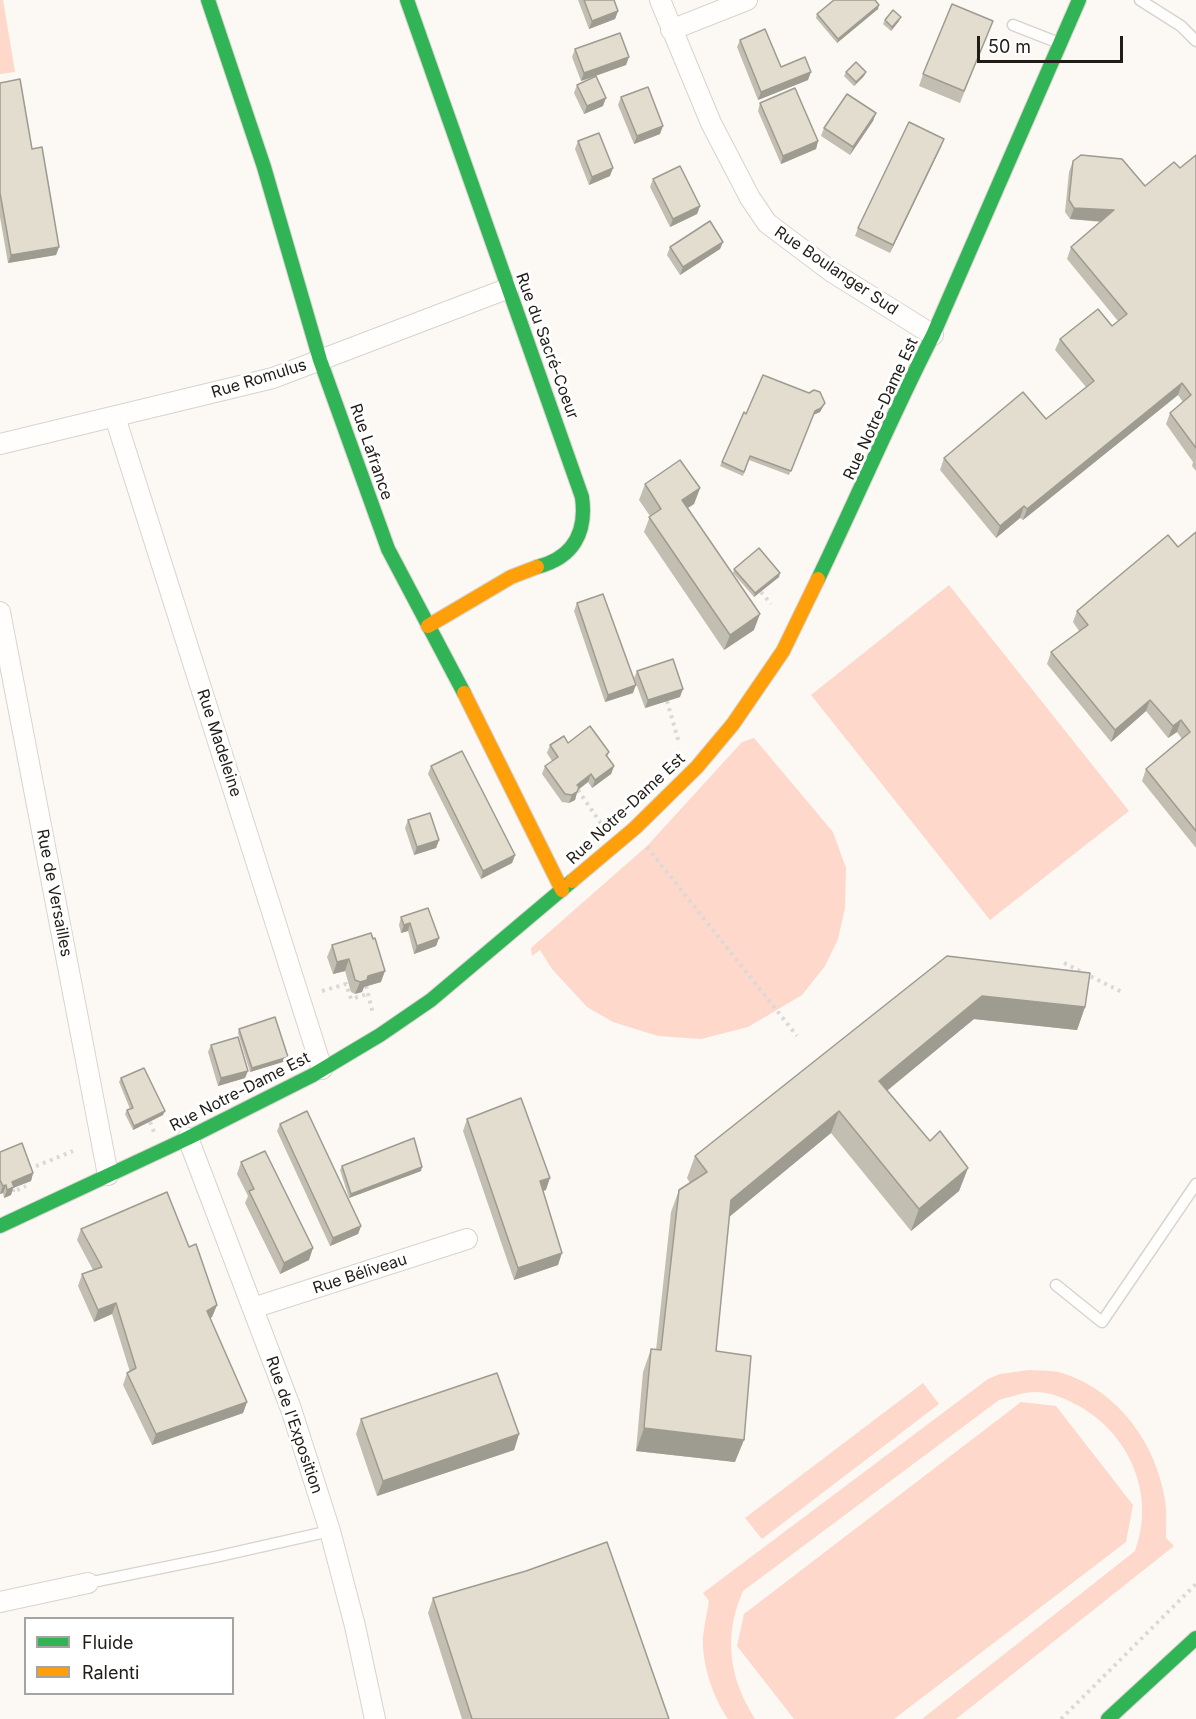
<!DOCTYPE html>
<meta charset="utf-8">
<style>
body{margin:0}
#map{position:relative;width:1196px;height:1719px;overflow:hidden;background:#fcf8f4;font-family:Inter,sans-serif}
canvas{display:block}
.legend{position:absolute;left:24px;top:1617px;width:210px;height:78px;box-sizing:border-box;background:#fff;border:2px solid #a6a4a2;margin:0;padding:8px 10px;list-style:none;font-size:18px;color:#201c17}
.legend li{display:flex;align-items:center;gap:12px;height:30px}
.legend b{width:30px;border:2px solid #a6a4a2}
.scale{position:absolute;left:977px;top:36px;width:146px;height:27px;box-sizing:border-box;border:3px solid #201c17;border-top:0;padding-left:8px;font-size:18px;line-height:21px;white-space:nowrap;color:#201c17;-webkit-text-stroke:4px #fff;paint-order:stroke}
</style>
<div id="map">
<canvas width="1196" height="1719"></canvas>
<ul class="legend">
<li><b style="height:8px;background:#30b455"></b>Fluide</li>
<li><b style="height:8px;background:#ff9f0a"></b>Ralenti</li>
</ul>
<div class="scale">50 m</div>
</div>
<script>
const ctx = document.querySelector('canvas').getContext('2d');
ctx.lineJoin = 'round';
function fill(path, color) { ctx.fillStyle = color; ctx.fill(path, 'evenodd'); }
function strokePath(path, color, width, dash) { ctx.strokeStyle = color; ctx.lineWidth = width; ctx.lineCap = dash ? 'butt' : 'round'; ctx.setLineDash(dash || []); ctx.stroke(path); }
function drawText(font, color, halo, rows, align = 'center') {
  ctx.font = font + ' Inter,sans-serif'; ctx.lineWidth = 6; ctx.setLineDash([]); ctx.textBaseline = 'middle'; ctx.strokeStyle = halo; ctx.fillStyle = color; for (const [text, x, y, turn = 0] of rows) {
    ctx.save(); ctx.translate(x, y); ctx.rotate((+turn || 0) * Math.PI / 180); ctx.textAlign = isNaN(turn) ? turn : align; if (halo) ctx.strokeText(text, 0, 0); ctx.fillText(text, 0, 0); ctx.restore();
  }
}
const green = new Path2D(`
 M0 0H3L15 72 0 74Z
 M949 585 1129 811 990 920 811 695Z
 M754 738 833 832 846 868 845 908 838 939 825 966 802 995 748 1027 701 1039 658 1036 613 1022 587 1007 552 969 540 950 532 956 531 948 647 846 742 742Z
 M1029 1370C1040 1371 1052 1370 1062 1373 1119 1391 1156 1444 1165 1500 1167 1512 1166 1526 1166 1538L1174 1546 956 1719H922L1135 1551C1156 1495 1130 1435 1079 1406 1066 1399 1051 1392 1035 1392 1024 1392 1010 1397 999 1400L743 1591C723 1636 729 1678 755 1719H728C713 1697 702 1665 703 1638 704 1626 707 1613 709 1601L703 1593 988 1379 1000 1374Z
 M923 1383 939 1404 762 1539 745 1518Z
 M1021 1402 1056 1406 1133 1505 1126 1542 894 1719H794L737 1646 744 1614Z`);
const path = new Path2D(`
 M761 592 771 604
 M667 701 679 743
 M578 790 602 825
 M647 847 797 1036
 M1064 963 1124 993
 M366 986 373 1014
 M322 991 346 984 351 999 368 994
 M150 1122 154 1132
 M29 1169 73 1151
 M13 1189V1192L26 1186
 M1061 1719 1196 1584`);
const lane = new Path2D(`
 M1140 0 1181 26 1196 41
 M1013 25 1059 43
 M1056 1285 1102 1322 1196 1184
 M88 1583 215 1557 330 1531`);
const street = new Path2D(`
 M660 0 711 123 750 198 767 223 832 272 933 335
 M671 30 747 0
 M115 417 322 1069
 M0 444 273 378 509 288
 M0 612 108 1175
 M188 1138 291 1409 330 1531 355 1626 375 1719
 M253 1308 467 1239
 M0 1602 88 1583`);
const fast = new Path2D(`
 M208 0 264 167 320 360 388 549 464 693
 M407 0 582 497C587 533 573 558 537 567
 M818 579C857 498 892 415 933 335L1079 0
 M0 1226 188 1138 313 1075 380 1035 431 1000 572 881
 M1108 1719 1196 1638`);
const slow = new Path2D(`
 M428 626 511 577 537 567
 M464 693 562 890
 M572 881 635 828 697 767 733 724 783 651 818 579`);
const wall = new Path2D(`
 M578 0H614L618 11 615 19 589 29Z
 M878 9 837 43 816 18 817 14Z
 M885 20 899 21 891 31 883 24Z
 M993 21 960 103 919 86 923 74Z
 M740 40 781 67 808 80 758 100 737 47Z
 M575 49 626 65 581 81 572 57Z
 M846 72H866L864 76 854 86 844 76Z
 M0 83 32 149 59 247 56 255 8 263 0 217Z
 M577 85 603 106 584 114 574 93Z
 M621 97 660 134 634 144 618 105Z
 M760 103 818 141 816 149 781 164 758 111Z
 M876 113 873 121 850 155 821 136 824 128Z
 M944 139 941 147 890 253 855 236 858 228Z
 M578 141 610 176 589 185 575 149Z
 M1196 155V471L1192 466 1193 462 1166 424 1170 413 1183 402 1178 395 1023 520 1020 518 996 538 940 470 944 458 1046 419 1086 387 1055 350 1060 339 1112 326 1118 321 1067 259 1071 247 1101 222 1070 219 1065 212 1069 172 1073 161 1145 186 1180 168Z
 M653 179 700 206 697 214 670 227 650 187Z
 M723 242 720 249 680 275 667 255 670 247Z
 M825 403 820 412 813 415 789 475 749 460 743 476 720 466 744 412 746 414Z
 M645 484 700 488 694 504 688 508 754 630 724 650 644 532 650 516 639 500Z
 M1196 532V848L1142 781 1146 769 1182 739 1177 732 1168 738 1146 711 1111 742 1047 664 1051 652 1079 631 1073 622 1077 611 1178 547Z
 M734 569 779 577 754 597 733 573Z
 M577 603 633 693 605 702 574 611Z
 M637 671 680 697 645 708 634 678Z
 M568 743 609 752 607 757 614 766 611 774 592 788 588 782 578 790 575 800 569 803 562 802 542 774 545 766 552 761 547 753 550 745Z
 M431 766 515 855 512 863 481 879 428 774Z
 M408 820 439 840 436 848 414 855 405 828Z
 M401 917 439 938 436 946 414 954 408 931 401 933 399 925Z
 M332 945 381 982 364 987 362 992 355 994 351 992 345 971 333 974 327 957Z
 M947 956 1085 1007 1077 1030 974 1019 887 1090 930 1141 968 1168 959 1191 911 1231 831 1133 729 1217 716 1351 735 1462 636 1451 643 1372 651 1349 656 1350 671 1212 679 1190 690 1183 687 1178 695 1156Z
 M239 1029 286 1061 250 1072 238 1033Z
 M211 1045 245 1078 218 1086 208 1052Z
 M121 1078 163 1115 133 1130 125 1114 127 1110 130 1109 119 1082Z
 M467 1119 546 1190 543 1191 558 1265 514 1280 463 1131Z
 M280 1124 361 1226 358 1234 330 1246 277 1131Z
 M0 1152 33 1173 31 1181 13 1188 11 1195 4 1198 3 1193 0 1194Z
 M241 1162 309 1260 280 1274 245 1203 248 1196 237 1174Z
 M342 1166 421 1171 349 1198 340 1170Z
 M81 1229 189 1247 217 1305 212 1317 210 1318 247 1402 243 1413 152 1445 123 1385 127 1373 130 1372 112 1314 94 1322 78 1286 82 1274 93 1270 77 1240Z
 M361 1419 519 1434 514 1450 377 1496 356 1434Z
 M433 1598 669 1719H462L428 1613Z`);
const shadedWall = new Path2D(`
 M879 5 878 9 837 43 838 39Z
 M618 11 615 19 589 29 592 21Z
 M901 17 899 21 891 31 892 27Z
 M629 57 626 65 581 81 584 73Z
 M811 72 808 80 758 100 761 92Z
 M866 72 864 76 854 86 856 82Z
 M606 98 603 106 584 114 587 106Z
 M876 113 873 121 850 155 853 147Z
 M663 126 660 134 634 144 637 136Z
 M944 139 941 147 890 253 893 245Z
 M818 141 816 149 781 164 783 156Z
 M613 168 610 176 589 185 592 177Z
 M700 206 697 214 670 227 673 219Z
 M1074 208 1114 210 1110 222 1070 219Z
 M723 242 720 249 680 275 683 267Z
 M59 247 56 255 8 263 11 255Z
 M1182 383 1178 395 1023 520 1027 509Z
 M825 403 820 412 813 415 789 475 815 411Z
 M700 488 694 504 676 515 682 500Z
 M1024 506 1020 518 996 538 1000 526Z
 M780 573 779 577 754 597 755 593Z
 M760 614 754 630 724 650 730 635Z
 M636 685 633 693 605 702 608 695Z
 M683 689 680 697 645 708 648 700Z
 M1150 700 1146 711 1111 742 1115 730Z
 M1181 720 1177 732 1168 738 1173 726Z
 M614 766 611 774 592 788 595 780Z
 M591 774 588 782 574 793 577 785Z
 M577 792 575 800 569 803 572 795Z
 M439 840 436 848 414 855 417 847Z
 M515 855 512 863 481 879 483 871Z
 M410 923 408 931 401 933 404 925Z
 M439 938 436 946 414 954 417 946Z
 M349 959 345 971 333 974 337 962Z
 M385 971 381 982 364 987 362 992 355 994 360 982 368 976Z
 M982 996 1085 1007 1077 1030 974 1019 871 1104 879 1081Z
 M288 1057 286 1061 250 1072 252 1068Z
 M248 1071 245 1078 218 1086 221 1078Z
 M165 1111 163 1115 133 1130 134 1126Z
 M839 1111 831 1133 723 1222 731 1200Z
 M422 1167 421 1171 349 1198 351 1194Z
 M968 1168 959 1191 911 1231 919 1209Z
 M33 1173 31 1181 13 1188 11 1195 4 1198 7 1190 12 1182Z
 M550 1178 546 1190 536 1193 540 1181Z
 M6 1185 3 1193 0 1194 3 1186Z
 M361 1226 358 1234 330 1246 333 1238Z
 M313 1248 309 1260 280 1274 284 1263Z
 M562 1253 558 1265 514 1280 518 1268Z
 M116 1303 112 1314 94 1322 98 1310Z
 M217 1305 212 1317 203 1323 207 1311Z
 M247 1402 243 1413 152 1445 156 1434Z
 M644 1428 744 1440 735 1462 636 1451Z
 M519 1434 514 1450 377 1496 383 1481Z`);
const building = new Path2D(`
 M584 0H614L618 11 592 21Z
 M834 0H875L879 5 838 39 817 14Z
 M952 4 993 21 964 91 923 74Z
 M893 10 901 17 892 27 885 20Z
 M765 29 781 67 805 57 811 72 761 92 740 40Z
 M620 33 629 57 584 73 575 49Z
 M856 62 866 72 856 82 846 72Z
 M596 76 606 98 587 106 577 85Z
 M20 79 32 149 42 147 59 247 11 255 0 193V83Z
 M648 87 663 126 637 136 621 97Z
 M795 88 818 141 783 156 760 103Z
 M847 94 876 113 853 147 824 128Z
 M909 122 944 139 893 245 858 228Z
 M599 133 613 168 592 177 578 141Z
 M1081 155 1122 159 1145 186 1174 162 1180 168 1196 155V448L1170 413 1191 395 1182 383 1027 509 1024 506 1000 526 944 458 1023 392 1046 419 1094 381 1060 339 1098 309 1112 326 1127 314 1071 247 1114 210 1074 208 1069 200 1073 161Z
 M680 166 700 206 673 219 653 179Z
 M710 221 723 242 683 267 670 247Z
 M763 375 809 393 814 390 820 392 825 403 821 408 815 411 791 471 750 456 744 472 722 462 744 412 746 414Z
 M680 460 700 488 682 500 760 614 730 635 649 517 661 509 645 484Z
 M1196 532V831L1146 769 1190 732 1181 720 1173 726 1150 700 1115 730 1051 652 1088 625 1077 611 1168 535 1178 547Z
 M759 548 780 573 755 593 734 569Z
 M603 594 636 685 608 695 577 603Z
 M673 659 683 689 648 700 637 671Z
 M590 726 609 752 606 755 614 766 595 780 591 774 577 785 579 787 577 792 572 795 565 794 545 766 558 757 550 745 564 736 568 743Z
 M462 751 515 855 483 871 431 766Z
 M430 813 439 840 417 847 408 820Z
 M428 908 439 938 417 946 410 923 404 925 401 917Z
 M371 933 373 939 375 938 385 971 368 976 367 980 360 982 355 980 349 959 337 962 332 945Z
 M947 956 1090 973 1085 1007 982 996 879 1081 930 1141 940 1131 968 1168 919 1209 839 1111 731 1200 716 1351 751 1356 744 1440 644 1428 651 1349 661 1350 679 1190 707 1172 695 1156Z
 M275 1017 288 1057 252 1068 239 1029Z
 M238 1037 248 1071 221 1078 211 1045Z
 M144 1068 165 1111 134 1126 127 1110 133 1108 121 1078Z
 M521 1098 550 1178 540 1181 562 1253 518 1268 467 1119Z
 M307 1111 361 1226 333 1238 280 1124Z
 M414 1138 422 1167 351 1194 342 1166Z
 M22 1143 33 1173 12 1182 14 1187 7 1190 6 1185 3 1186 0 1180V1152Z
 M265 1151 313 1248 284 1263 249 1191 254 1189 241 1162Z
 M167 1192 189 1247 196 1244 217 1305 207 1311 247 1402 156 1434 127 1373 136 1368 116 1303 98 1310 82 1274 102 1267 81 1229Z
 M497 1373 519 1434 383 1481 361 1419Z
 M607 1542 669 1719H472L433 1598 526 1571Z`);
const streetNames = [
 ["Rue Boulanger Sud",836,271,34],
 ["Rue du Sacré-Coeur",547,346,70],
 ["Rue Romulus",259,379,-17],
 ["Rue Notre-Dame Est",881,409,-65],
 ["Rue Lafrance",371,452,71],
 ["Rue Madeleine",219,743,72],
 ["Rue Notre-Dame Est",626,809,-43],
 ["Rue de Versailles",54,893,79],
 ["Rue Notre-Dame Est",240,1092,-27],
 ["Rue Béliveau",360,1274,-18],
 ["Rue de l'Exposition",294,1425,71]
];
fill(green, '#fdd8cb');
strokePath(lane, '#d7d4cf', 13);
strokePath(street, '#d7d4cf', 22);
strokePath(fast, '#d7d4cf', 16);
strokePath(slow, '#d7d4cf', 16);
strokePath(path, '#dad9d8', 4, [3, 4.5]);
strokePath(lane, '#fffefd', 10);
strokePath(street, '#fffefd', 20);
strokePath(fast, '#30b455', 14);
strokePath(slow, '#ff9f0a', 14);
fill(wall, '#c2beb1');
fill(shadedWall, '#9e9b90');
fill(building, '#e2ddce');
strokePath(building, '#9e9b90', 1.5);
drawText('16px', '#201c17', '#fff', streetNames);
</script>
